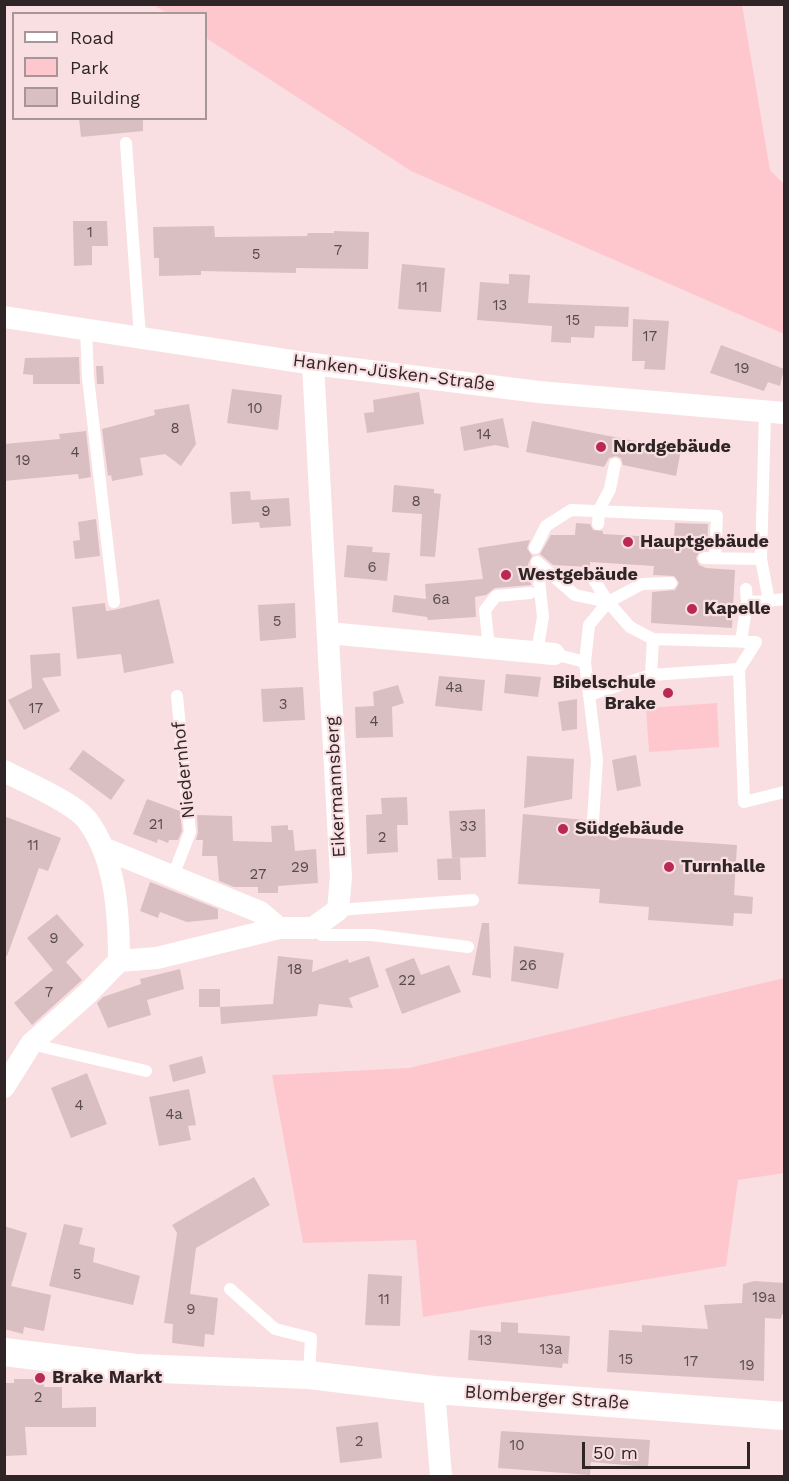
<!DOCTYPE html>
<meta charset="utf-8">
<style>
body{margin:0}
#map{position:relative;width:789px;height:1481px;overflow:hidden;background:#f9dfe2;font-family:"Work Sans",sans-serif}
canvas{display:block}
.frame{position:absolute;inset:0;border:6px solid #2f2526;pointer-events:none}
.legend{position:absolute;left:12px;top:12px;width:195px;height:108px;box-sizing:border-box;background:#f9dfe2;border:2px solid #a89597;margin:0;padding:8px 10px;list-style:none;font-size:18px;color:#2f2526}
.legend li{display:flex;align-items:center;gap:12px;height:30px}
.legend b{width:30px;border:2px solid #a89597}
.scale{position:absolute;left:582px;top:1442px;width:168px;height:27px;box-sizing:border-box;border:3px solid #2f2526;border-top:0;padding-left:8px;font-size:18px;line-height:21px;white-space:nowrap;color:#2f2526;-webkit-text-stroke:4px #f9dfe2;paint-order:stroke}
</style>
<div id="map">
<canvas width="789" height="1481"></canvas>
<div class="frame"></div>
<ul class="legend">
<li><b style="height:8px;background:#fff"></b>Road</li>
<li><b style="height:16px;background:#fec7ce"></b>Park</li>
<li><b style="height:16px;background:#d9bfc2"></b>Building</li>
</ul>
<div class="scale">50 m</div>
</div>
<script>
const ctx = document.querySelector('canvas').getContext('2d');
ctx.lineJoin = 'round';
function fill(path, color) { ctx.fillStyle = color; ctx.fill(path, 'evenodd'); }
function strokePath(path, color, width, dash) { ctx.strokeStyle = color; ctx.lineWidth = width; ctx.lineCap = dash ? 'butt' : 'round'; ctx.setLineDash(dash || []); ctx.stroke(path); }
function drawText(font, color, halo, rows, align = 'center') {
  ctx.font = font + ' "Work Sans",sans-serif'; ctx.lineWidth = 4.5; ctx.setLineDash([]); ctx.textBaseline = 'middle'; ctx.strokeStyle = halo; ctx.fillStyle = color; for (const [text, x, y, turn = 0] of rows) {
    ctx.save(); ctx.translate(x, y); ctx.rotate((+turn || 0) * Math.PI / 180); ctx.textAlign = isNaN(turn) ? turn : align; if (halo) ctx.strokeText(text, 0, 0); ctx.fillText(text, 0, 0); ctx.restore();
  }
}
const green = new Path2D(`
 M153 5H742L770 170 784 184V334L411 171 206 38V14L167 13Z
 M717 703 719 747 649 752 646 708Z
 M784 978V1173L738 1180 726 1266 423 1317 416 1240 303 1243 272 1075 409 1068Z`);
const building = new Path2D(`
 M79 118H143V131L81 137Z
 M73 221H107L108 246H92V265L74 266Z
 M214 226 215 237 307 236 308 233H334V231L369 232 368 269 296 268V273L201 271V275L159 276V258H154L153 227Z
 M402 264 445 268 441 312 398 309Z
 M509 274 530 275 528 303 629 307 628 327 595 326 594 338 571 337V343L551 342 552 326 477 320 480 282 509 284Z
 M633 319 669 321 665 370 644 369 645 361H632Z
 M721 345 784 369 780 386 768 382 764 391 710 373Z
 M79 357 80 384H33V375L23 374 25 358Z
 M96 366H103L104 384H97Z
 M232 389 282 395 278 430 227 423Z
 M419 392 424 424 367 433 364 413 374 412 373 400Z
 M189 404 196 444 181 466 165 454 140 458 143 475 112 481 111 475 108 476 102 429 155 415 154 410Z
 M503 418 509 448 495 445 464 451 460 427Z
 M532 421 681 450 676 476 623 465 621 458 616 456 609 458 604 467 526 452Z
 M86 431 91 477 79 479 78 474 4 481V444L60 439 59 434Z
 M394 485 434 489V493L441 494 435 557 420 556 422 514 392 512Z
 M250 491 251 500 289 498 291 526 260 528 259 522 232 524 230 492Z
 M96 519 100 556 75 559 73 541 80 540 78 522Z
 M576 523 590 524 593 530 603 531V534L674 538 675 523 708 524 707 550 700 551 696 558 699 565 706 568 735 570 732 628 651 623 652 592 675 590 679 583 674 576 653 575 654 566 590 562V567L553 565 540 554 551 535H575Z
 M530 540 527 548 532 556 528 564 531 585 495 588 486 595 475 597 476 617 428 620 427 617 392 612 394 595 426 599 425 584 483 579 478 548Z
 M347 545 373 547 372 552 390 553 387 581 344 577Z
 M159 599 174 663 124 673 121 654 77 659 72 607 105 603 106 611 114 610Z
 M295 603 296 638 260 641 258 605Z
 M60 653 61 676 42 678 60 711 24 730 8 700 32 688 30 655Z
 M506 674 541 677 538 697 504 693Z
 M439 676 485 680 482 711 435 706Z
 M398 685 404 703 392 707 393 737 356 738 355 707 374 706 373 692Z
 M303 687 305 720 263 722 261 689Z
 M577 699V729L562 731 558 702Z
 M83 750 125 780 111 800 69 769Z
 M636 755 641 786 617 791 612 760Z
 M527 756 574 759 572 799 524 808Z
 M407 797 408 825H397L398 852 367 854 366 815 382 814 381 798Z
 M147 799 180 811 182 831 178 840H169L168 843 158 839 157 843 133 834Z
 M485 809 486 857 452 858 449 811Z
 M523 814 585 820 586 825 592 829 605 822 604 836 737 845 734 895 753 897 752 914 734 913 733 926 648 920 649 907 599 903 600 889 518 884Z
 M197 815 232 816 233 841 272 842 271 826 288 825V830H293L295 851 316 849 318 883 278 886V893H258V887H234L219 881 217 856H202L203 840H196L198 832Z
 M4 816 61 838 48 871 39 868 7 956 4 955Z
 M460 858 461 880H438L437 859Z
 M150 882 218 909V919L187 922 160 912 158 918 140 911Z
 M57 914 84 945 66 962 82 980 32 1025 14 1003 53 970 27 938Z
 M482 923H489L491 978 472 975Z
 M514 946 564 953 558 989 511 981Z
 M278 956 313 960 312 972 348 959 349 963 369 956 379 987 349 998 353 1008 319 1004 317 1016 221 1024 220 1007 273 1004Z
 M414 958 421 975 449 965 461 992 402 1014 385 969Z
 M180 969 184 989 147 1000 151 1015 108 1028 97 1003 103 997 141 984 140 979Z
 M199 989H220V1007H199Z
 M202 1056 206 1073 173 1082 169 1065Z
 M87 1073 107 1124 71 1138 51 1088Z
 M189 1089 196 1125 188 1126 191 1140 159 1146 149 1097Z
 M254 1177 270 1205 196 1248 190 1294 218 1298 214 1335 205 1334 204 1347 172 1343 173 1324 164 1323 177 1233 172 1225Z
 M64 1224 83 1228 79 1244 95 1248 93 1262 140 1276 133 1305 49 1286Z
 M4 1226 27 1233 11 1286 51 1295 44 1331 24 1327 23 1334 4 1329Z
 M368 1274 402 1276 400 1326 365 1325Z
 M754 1281 784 1283V1314H782L781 1319 765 1318 764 1381 607 1372 609 1330 642 1332V1325L708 1329 704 1305 742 1303 743 1284Z
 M501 1322 518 1323V1333L570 1336 568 1364 563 1363 562 1368 468 1360 470 1330 501 1332Z
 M14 1379H43L44 1387H62V1408L96 1407V1427H25L27 1455 4 1456V1383H14Z
 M378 1422 382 1458 340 1463 336 1427Z
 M501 1431 650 1440 648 1467 591 1462 590 1475 498 1468Z`);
const service = new Path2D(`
 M126 143 140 337
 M86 329 88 378 114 602
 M765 413 761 559 769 601 784 599
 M598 524 599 510 610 489 615 464
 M535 548 546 526 571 510 717 516 715 558
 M704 558 761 559
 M537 562 575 595 608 602 594 580
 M537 562 543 617 537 652
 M746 589 747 602
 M608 602 630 627 653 639 756 642 739 669 744 802 784 792
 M741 642 747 602 769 601
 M489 648 485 610 496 596 530 593
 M554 654 585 662 597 760 593 821
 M585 662 589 625 608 602 642 584 671 583
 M651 675 653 639
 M589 695 651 675 739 669
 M173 876 190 832 177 696
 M338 910 473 900
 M313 928 322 935H372L468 947
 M31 1044 146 1071
 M230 1289 275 1329 311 1338 309 1375`);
const minor = new Path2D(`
 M4 317 313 364 539 392 784 413
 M328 633 554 654
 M4 771C25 782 74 803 87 820 116 858 119 915 119 961
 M279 928H313L338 910 341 877 313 364
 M4 1087 31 1044 87 994 119 961 157 958 279 928 260 912 103 848
 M434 1390 441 1476`);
const tertiary = new Path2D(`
 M4 1352 136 1368 309 1375 434 1390 784 1416`);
const markers = [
 [601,447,6,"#b92952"],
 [628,542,6,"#b92952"],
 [506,575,6,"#b92952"],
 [692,609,6,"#b92952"],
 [668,693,6,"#b92952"],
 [563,829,6,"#b92952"],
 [669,867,6,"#b92952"],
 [40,1378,6,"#b92952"]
];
const numberNames = [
 ["1",90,233],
 ["7",338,251],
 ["5",256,255],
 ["11",422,288],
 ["13",500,306],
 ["15",573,321],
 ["17",650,337],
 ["19",742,369],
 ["10",255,409],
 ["8",175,429],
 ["14",484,435],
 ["4",75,453],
 ["19",23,461],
 ["8",416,502],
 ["9",266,512],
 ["6",372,568],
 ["6a",441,600],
 ["5",277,622],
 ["4a",454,688],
 ["3",283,705],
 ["17",36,709],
 ["4",374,722],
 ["21",156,825],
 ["33",468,827],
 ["2",382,838],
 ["11",33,846],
 ["29",300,868],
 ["27",258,875],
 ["9",54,939],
 ["26",528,966],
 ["18",295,970],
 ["22",407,981],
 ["7",49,993],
 ["4",79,1106],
 ["4a",174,1115],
 ["5",77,1275],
 ["19a",764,1298],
 ["11",384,1300],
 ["9",191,1310],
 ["13",485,1341],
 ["13a",551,1350],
 ["15",626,1360],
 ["17",691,1362],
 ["19",747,1366],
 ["2",38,1398],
 ["2",359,1442],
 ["10",517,1446]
];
const streetNames = [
 ["Hanken-Jüsken-Straße",394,373,7],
 ["Niedernhof",184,770,-96],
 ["Eikermannsberg",336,787,-93],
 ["Blomberger Straße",547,1398,4]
];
const poiNames = [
 ["Nordgebäude",613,447],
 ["Hauptgebäude",640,542],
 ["Westgebäude",518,575],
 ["Kapelle",704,609],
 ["Bibelschule",656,683,"right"],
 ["Brake",656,704,"right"],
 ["Südgebäude",575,829],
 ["Turnhalle",681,867],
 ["Brake Markt",52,1378]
];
fill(green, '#fec7ce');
fill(building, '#d9bfc2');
strokePath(service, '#fff', 12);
strokePath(minor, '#fff', 22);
strokePath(tertiary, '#fff', 28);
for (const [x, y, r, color] of markers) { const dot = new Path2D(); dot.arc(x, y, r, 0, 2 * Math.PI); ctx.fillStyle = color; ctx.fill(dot); strokePath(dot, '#f9dfe2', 2); }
drawText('15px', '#5a4c4d', null, numberNames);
drawText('18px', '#2f2526', '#f9dfe2', streetNames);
drawText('bold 18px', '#2f2526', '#f9dfe2', poiNames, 'left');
</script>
